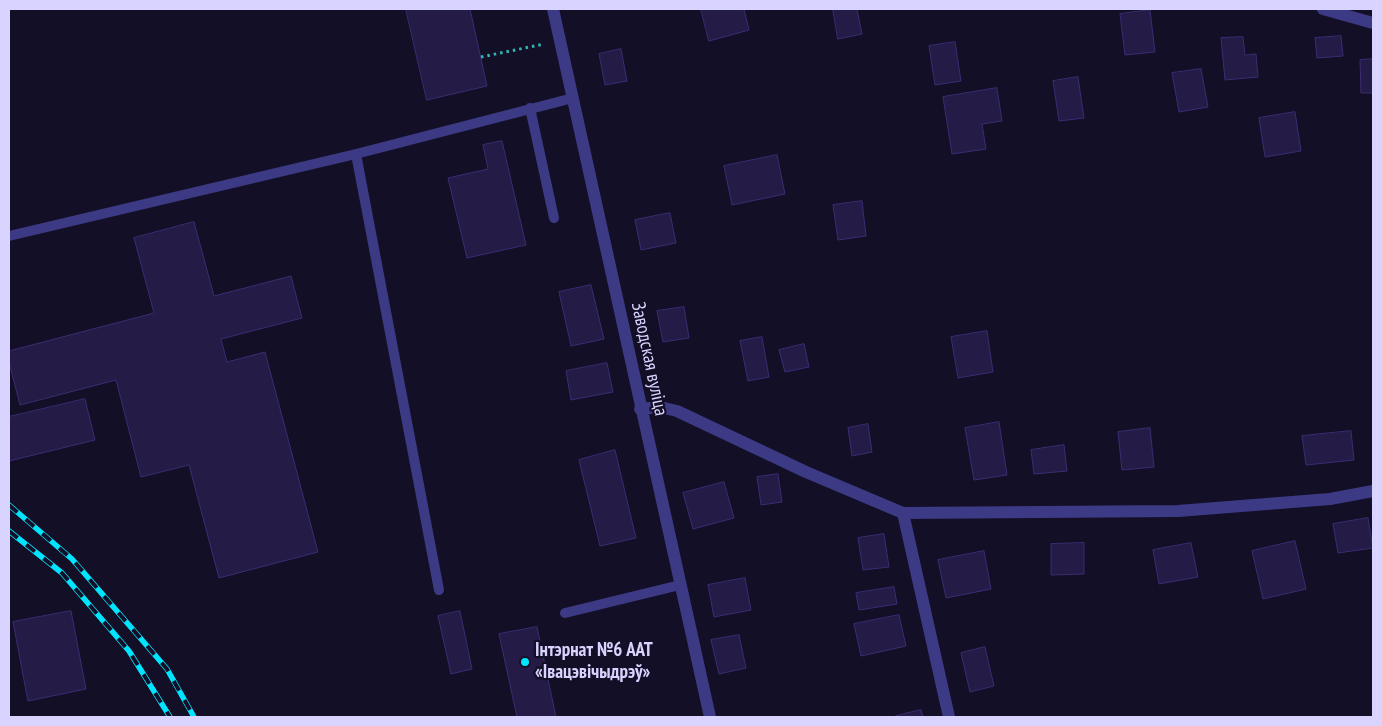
<!DOCTYPE html>
<meta charset="utf-8">
<style>
body{margin:0}
#map{position:relative;width:1382px;height:726px;overflow:hidden;background:#130f26;font-family:"PT Sans Narrow",sans-serif}
canvas{display:block}
.frame{position:absolute;inset:0;border:10px solid #d9d4ff;pointer-events:none}
</style>
<div id="map">
<canvas width="1382" height="726"></canvas>
<div class="frame"></div>
</div>
<script>
const ctx = document.querySelector('canvas').getContext('2d');
ctx.lineJoin = 'round';
function fill(path, color) { ctx.fillStyle = color; ctx.fill(path, 'evenodd'); }
function strokePath(path, color, width, dash) { ctx.strokeStyle = color; ctx.lineWidth = width; ctx.lineCap = dash ? 'butt' : 'round'; ctx.setLineDash(dash || []); ctx.stroke(path); }
function drawText(font, color, halo, rows, align = 'center') {
  ctx.font = font + ' "PT Sans Narrow",sans-serif'; ctx.lineWidth = 4.5; ctx.setLineDash([]); ctx.textBaseline = 'middle'; ctx.strokeStyle = halo; ctx.fillStyle = color; for (const [text, x, y, turn = 0] of rows) {
    ctx.save(); ctx.translate(x, y); ctx.rotate((+turn || 0) * Math.PI / 180); ctx.textAlign = isNaN(turn) ? turn : align; if (halo) ctx.strokeText(text, 0, 0); ctx.fillText(text, 0, 0); ctx.restore();
  }
}
const building = new Path2D(`
 M406 9H470L487 86 427 100Z
 M701 9H744L749 30 709 41Z
 M833 9H857L862 34 838 39Z
 M1150 10 1155 52 1125 55 1120 14Z
 M1341 36 1343 56 1317 58 1315 38Z
 M1243 37 1245 55 1256 54 1258 77 1225 80 1221 38Z
 M955 42 961 81 935 85 929 46Z
 M621 49 627 81 605 85 599 54Z
 M1373 59V93H1361L1360 60Z
 M1201 69 1208 107 1179 112 1172 73Z
 M1078 77 1084 118 1059 121 1053 81Z
 M997 88 1002 121 982 124 986 149 952 154 943 97Z
 M1295 112 1301 151 1265 157 1259 118Z
 M502 141 526 245 467 258 448 178 488 169 483 145Z
 M777 155 785 194 732 205 724 166Z
 M862 201 866 236 838 240 833 205Z
 M670 213 676 243 641 250 635 220Z
 M194 222 214 296 291 276 302 318 221 339 227 362 265 352 318 552 219 578 189 465 141 477 116 380 20 405 9 362V351L154 313 134 238Z
 M591 285 604 339 571 346 559 292Z
 M684 307 689 338 663 342 657 311Z
 M987 331 993 372 958 378 951 337Z
 M762 337 769 377 748 381 740 341Z
 M804 344 809 367 785 372 779 350Z
 M607 363 613 392 571 400 566 371Z
 M85 399 95 440 9 461V417Z
 M999 422 1007 475 974 480 965 428Z
 M868 424 872 452 852 456 848 428Z
 M1150 428 1154 467 1122 470 1118 432Z
 M1351 431 1354 460 1306 465 1302 436Z
 M1064 445 1067 471 1034 474 1031 450Z
 M615 450 636 538 600 546 579 460Z
 M778 474 782 502 761 505 757 477Z
 M724 482 734 518 693 529 683 493Z
 M1368 518 1373 548 1338 553 1333 524Z
 M884 534 889 567 863 570 858 538Z
 M1295 541 1306 589 1263 599 1252 551Z
 M1084 543V574L1051 575V544Z
 M1191 543 1198 577 1159 584 1153 550Z
 M984 551 991 589 946 598 938 560Z
 M745 578 751 610 714 617 708 585Z
 M894 587 897 604 859 610 856 593Z
 M71 611 86 689 28 701 13 622Z
 M460 611 472 669 451 674 438 616Z
 M899 615 906 646 861 656 854 624Z
 M537 627 556 717H517L499 634Z
 M739 635 746 668 719 674 711 640Z
 M985 647 994 686 970 692 961 653Z
 M921 710 923 717H897L896 716Z`);
const path = new Path2D(`
 M481 57 544 44`);
const service = new Path2D(`
 M530 108 554 218
 M356 154 439 590
 M9 236 356 154 573 98
 M565 613 680 585`);
const minor = new Path2D(`
 M553 9 710 717
 M1323 9 1373 23
 M640 409 660 407 677 411 806 472 903 513 1178 511 1330 499 1373 491
 M903 513 949 717`);
const rail = new Path2D(`
 M9 505 72 559 167 669 194 717
 M9 531 62 573 129 651 170 717`);
const markers = [
 [525,662,5,"#00e5ff"]
];
const streetNames = [
 ["Заводская вуліца",649,359,78]
];
const poiNames = [
 ["Інтэрнат №6 ААТ",535,651],
 ["«Івацэвічыдрэў»",535,673]
];
fill(building, '#241b47');
strokePath(building, '#3b2d73', 1);
strokePath(path, '#2fb8b0', 3, [2.5, 4]);
strokePath(service, '#3d3a85', 10);
strokePath(minor, '#3d3a85', 12);
strokePath(rail, '#00e5ff', 5.5);
strokePath(rail, '#130f26', 4, [11]);
for (const [x, y, r, color] of markers) { const dot = new Path2D(); dot.arc(x, y, r, 0, 2 * Math.PI); ctx.fillStyle = color; ctx.fill(dot); strokePath(dot, '#130f26', 2); }
drawText('19px', '#d9d4ff', '#130f26', streetNames);
drawText('bold 19px', '#d9d4ff', '#130f26', poiNames, 'left');
</script>
